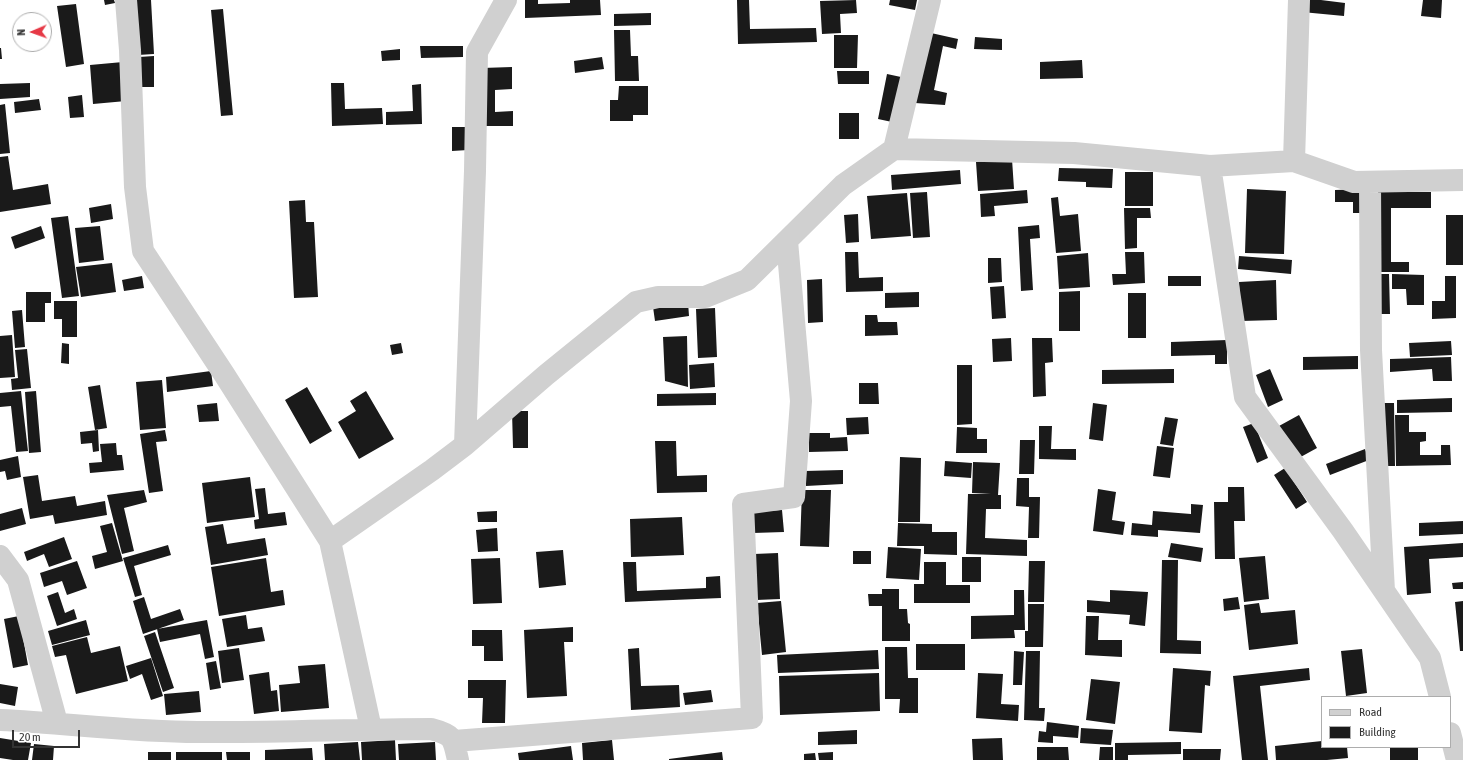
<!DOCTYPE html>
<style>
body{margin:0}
#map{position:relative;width:1463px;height:760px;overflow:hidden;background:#fff;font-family:"Asap Condensed",sans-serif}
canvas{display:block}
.legend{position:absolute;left:1321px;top:696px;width:130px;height:52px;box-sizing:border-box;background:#fff;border:1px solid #adadad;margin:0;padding:5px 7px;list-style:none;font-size:12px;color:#333}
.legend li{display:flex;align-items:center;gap:8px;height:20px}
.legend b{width:20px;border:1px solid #adadad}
.north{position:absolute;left:12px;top:12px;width:40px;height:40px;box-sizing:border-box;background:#fff;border:1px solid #adadad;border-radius:50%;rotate:268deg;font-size:11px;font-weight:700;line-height:16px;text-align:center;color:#333}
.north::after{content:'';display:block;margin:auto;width:14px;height:18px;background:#e63946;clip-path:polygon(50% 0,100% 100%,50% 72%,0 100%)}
.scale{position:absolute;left:12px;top:730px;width:68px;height:18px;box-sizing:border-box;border:2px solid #333;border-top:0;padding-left:5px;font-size:12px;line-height:14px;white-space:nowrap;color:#333;-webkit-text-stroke:3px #fff;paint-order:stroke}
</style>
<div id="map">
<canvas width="1463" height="760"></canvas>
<ul class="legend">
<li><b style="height:5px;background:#d0d0d0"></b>Road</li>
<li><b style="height:11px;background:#1a1a1a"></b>Building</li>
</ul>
<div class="north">N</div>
<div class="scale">20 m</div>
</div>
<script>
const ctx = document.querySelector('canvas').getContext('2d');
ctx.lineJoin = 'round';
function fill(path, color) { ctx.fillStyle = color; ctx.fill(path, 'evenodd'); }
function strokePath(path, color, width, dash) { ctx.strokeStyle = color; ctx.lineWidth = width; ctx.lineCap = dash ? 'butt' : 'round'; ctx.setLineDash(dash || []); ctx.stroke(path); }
const building = new Path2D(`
 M104 0H114L115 3 105 5Z
 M134 0H151L154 54 138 55Z
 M525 0H538V4L570 3V0H600L601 15 525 18Z
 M737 0H749L750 29 816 28 817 42 738 44Z
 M856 0 857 13 840 14 841 33 822 34 820 1Z
 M890 0H917L915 10 889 5Z
 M1303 0H1321L1345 3 1344 16 1302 12Z
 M1423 0H1442L1441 18 1421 16Z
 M76 4 84 64 66 67 57 6Z
 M223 9 233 115 221 116 211 10Z
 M651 13V25L614 26V14Z
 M614 30H630L631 56H638L639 81H615Z
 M931 33 958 39 956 49 943 46 934 90 947 93 945 105 915 103Z
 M834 35H858L857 68H834Z
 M975 37 1002 39V50L974 49Z
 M420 46H463V57L421 58Z
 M0 48H1L2 59H0Z
 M400 49V60L382 61 381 51Z
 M154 56V87H140L139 57Z
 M602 57 604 69 575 73 574 61Z
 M1082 60 1083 78 1040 79V62Z
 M123 62 126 101 93 104 90 65Z
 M512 67V89L495 90V112L513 111V126H484L482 68Z
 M837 71H869V84H838Z
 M887 74 901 77 892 122 878 119Z
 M30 83V97L0 99V84Z
 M331 83H344L345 109 382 108 383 124 332 126Z
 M421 84 422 124 386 125V112L413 111 412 85Z
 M619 86H648V115H633V121H610V100H618Z
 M82 95 84 117 70 118 68 97Z
 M39 99 41 110 15 113 14 102Z
 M5 104 10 153 0 154V105Z
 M839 113H859V139H839Z
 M452 127H468V150L452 151Z
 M8 156 13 190 48 184 51 204 0 212V157Z
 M1012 159 1014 189 978 191 976 162Z
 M1059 168 1113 169 1112 188 1086 187V182L1058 181Z
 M960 170 961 184 892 190 891 175Z
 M1125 172H1153V206H1125Z
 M1247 189 1286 191 1284 254 1245 253Z
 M1365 189V213H1353V202H1335V190Z
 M1027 190 1028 203 994 206 995 216 981 217 980 194Z
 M927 192 930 237 913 238 910 193Z
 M1378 192H1431V208H1391V262H1409V272H1377Z
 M907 193 911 236 871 239 867 196Z
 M1058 197 1060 216 1078 214 1081 251 1056 253 1051 198Z
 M305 200 306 222H314L318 297 294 298 289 201Z
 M111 204 113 219 91 223 89 208Z
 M1124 208H1150L1151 218H1137V248L1125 249Z
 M858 214 859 242 846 243 844 215Z
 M1446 215H1463V265H1446Z
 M68 216 79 296 62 298 51 218Z
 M1039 225 1040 238 1030 239 1033 290 1021 291 1018 227Z
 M41 226 45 238 15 249 11 237Z
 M100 226 104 260 79 263 75 228Z
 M845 252H858L859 278 883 277V291L846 292Z
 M1125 252H1144L1145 283 1113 285 1112 274H1126Z
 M1088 253 1090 287 1059 289 1057 256Z
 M1239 256 1292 260 1291 274 1238 269Z
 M988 258H1001L1002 282 988 283Z
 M112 263 116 292 81 297 76 267Z
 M1377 274H1389L1390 314H1378Z
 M1392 274 1424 275V305H1407L1406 289H1392Z
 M142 276 144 288 124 291 122 280Z
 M1168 276H1201V286H1168Z
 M1445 276H1456V318L1432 319V301H1445Z
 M822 279 823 322 808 323 807 280Z
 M1276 280 1277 320 1241 321 1239 282Z
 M1004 286 1006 318 992 319 990 287Z
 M1080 291V331H1059V292Z
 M26 292H51V303H45V322H26Z
 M919 292V307L885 308V293Z
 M1128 293H1146V338H1128Z
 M54 301H77V337H62V319H54Z
 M688 302 689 316 655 321 653 307Z
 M715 308 717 357 698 358 696 309Z
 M22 310 25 347 15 348 12 311Z
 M865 315H877L878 322H897L898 335 865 336Z
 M12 335 15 377 0 378V336Z
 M687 336 688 387 665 381 663 337Z
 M1011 338 1012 361 993 362 992 339Z
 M1032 338H1052L1053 362 1045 363 1046 396 1033 397Z
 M1227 340V364H1215V355L1171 356V342Z
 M1451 341 1452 355 1410 357 1409 343Z
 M62 343 69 344V364L61 363Z
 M401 343 403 353 392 355 390 345Z
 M27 349 31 388 12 390 11 379 18 378 15 350Z
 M1358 356V369L1303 370V357Z
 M1451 357 1452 381H1433L1432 369 1390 372V359Z
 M714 363 715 387 690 389 689 365Z
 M957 365H972V424L957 425Z
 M1174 369V383L1102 384V370Z
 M1270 369 1283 400 1268 407 1256 375Z
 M211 371 213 386 167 392 166 377Z
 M162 380 166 428 140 430 136 382Z
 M859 383H878L879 404H859Z
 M100 385 107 428 95 430 88 387Z
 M307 387 332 431 310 444 285 400Z
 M21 391 28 451 16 452 11 406 0 407V393Z
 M36 391 41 452 29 453 25 392Z
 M366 391 394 439 359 459 338 422 356 411 350 401Z
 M716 393V405L657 406V394Z
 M1452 398V412L1397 413V400Z
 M217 403 219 421 199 422 197 405Z
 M1093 403 1107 405 1103 441 1089 439Z
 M1383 403H1394L1395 466H1384Z
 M512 411H528V448H513Z
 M1299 415 1317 448 1297 459 1279 426Z
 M1395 415H1409V432H1426V441L1420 442V455H1441V445H1450L1451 465 1396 466Z
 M868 417 869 434 847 435 846 418Z
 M1165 417 1178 419 1173 446 1160 444Z
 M1254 423 1268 458 1257 463 1243 427Z
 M1039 426H1052L1051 449H1076V460L1039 459Z
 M957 427 977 428V439H987V453H956Z
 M98 430 99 451 93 452 92 443 81 444 80 432Z
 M165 430 167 441 156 442 163 491 149 493 140 434Z
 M809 433H830V438L847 437 848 451 809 452Z
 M1020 440H1035L1034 474H1019Z
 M655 441H676L677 476 707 475V492L657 493Z
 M116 443 117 455H122L124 470 90 473 89 463 102 462 100 444Z
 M1157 446 1174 448 1170 478 1153 476Z
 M1365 449 1369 460 1330 475 1326 464Z
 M18 456 21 477 7 480 5 471 0 472V460Z
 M900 457 921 458 920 522H898Z
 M945 461 972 463 971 478 944 476Z
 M973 462 1000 463 998 495H1001V509H986L985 538 1027 540V556L966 554 968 494H991L972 493Z
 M1285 468 1307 502 1296 509 1274 475Z
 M843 470V484L806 486 805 471Z
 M38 475 42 501 75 496 77 506 105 501 107 515 55 524 53 515 30 519 23 477Z
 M250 477 255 517 207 523 202 483Z
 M1017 478H1029V497H1040L1039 538H1028L1029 507 1016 506Z
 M1228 487H1244L1245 521H1234L1235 559H1215L1214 502H1228Z
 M265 488 268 514 285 512 287 525 255 529 254 520 259 519 255 489Z
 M1098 489 1116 492 1112 520 1125 522 1123 535 1093 531Z
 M144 490 147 502 124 508 134 551 122 554 107 495Z
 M802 490H831L829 547 800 546Z
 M1191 504 1203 505 1200 533 1158 530V537L1131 535 1132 523 1152 525 1153 511 1191 514Z
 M22 508 26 524 0 531V514Z
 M782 510 784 532 753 533 752 512Z
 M497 511V522H478L477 512Z
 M682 517 684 555 631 557 630 519Z
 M1463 521V534L1419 536V523Z
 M112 523 123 561 95 569 92 556 107 552 100 526Z
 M898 523 932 524V532H957V555L924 554V546H897Z
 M223 524 227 544 265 538 268 555 211 565 205 527Z
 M497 528 498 551 478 552 476 530Z
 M64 537 72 559 49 567 44 554 27 561 24 552Z
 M1171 543 1203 548 1201 562 1168 557Z
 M1463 543V557L1429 559 1431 593 1407 595 1404 547Z
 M168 545 171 555 134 566 142 595 135 597 123 558Z
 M888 547 921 549 919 580 886 578Z
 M563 550 566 585 539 588 536 552Z
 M853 551H871V564H853Z
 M778 553 780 599 756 600 754 554Z
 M1265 556 1269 599 1244 602 1239 558Z
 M962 557H981V582H962Z
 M266 558 271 592 283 590 285 605 219 616 211 567Z
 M500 558 502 603 473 604 471 559Z
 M1162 560H1178L1177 640 1201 641V654L1160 653Z
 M77 561 87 588 67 595 62 581 44 587 40 573Z
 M1029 561H1045L1044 602H1028Z
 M623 562H636L637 591 706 588V577L720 576 721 598 625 602Z
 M924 562H946V585H970V603H914V584H924Z
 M1463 582V589H1453L1452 583Z
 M882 589H899V609H907L908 623 910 624V641H882V606H869L868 594H882Z
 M1014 590H1024L1025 630H1014L1015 638 971 639V616L1014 615Z
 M1110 590 1148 592 1145 626 1129 624 1130 615 1087 612V600L1110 602Z
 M58 592 65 613 74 609 77 619 57 626 47 596Z
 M144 597 151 619 180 609 184 620 143 634 133 601Z
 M1238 597 1240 609 1224 611 1223 599Z
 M781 601 786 652 762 655 757 603Z
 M1463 601V651H1460L1455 602Z
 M1259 603 1261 613 1295 610 1298 644 1249 650 1244 605Z
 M1028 604H1044L1043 647H1025V631H1028Z
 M246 615 248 629 262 627 265 641 227 647 222 619Z
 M19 616 28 665 13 668 4 619Z
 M1086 616H1099L1098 640H1122V657L1085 655Z
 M86 620 90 635 52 645 48 631Z
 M207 620 214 657 205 659 200 634 160 642 157 629Z
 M573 627V642H564L567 696 527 698 524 630Z
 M472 630H502L503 661H484V646H472Z
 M155 632 174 688 163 692 144 636Z
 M87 637 91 653 120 646 128 681 76 694 66 655 55 657 52 646Z
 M916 644H965V670H916Z
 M885 647H907L908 678H918V713H899L900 699H885Z
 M239 648 244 680 222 683 218 651Z
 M639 648 641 686 679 685 680 707 631 710 628 649Z
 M1362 649 1367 693 1346 696 1341 651Z
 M878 650 879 669 778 673 777 655Z
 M1014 651 1024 652 1022 685H1013Z
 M1026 651H1040L1039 708H1045L1044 721 1024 720Z
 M151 658 163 696 151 700 142 674 130 679 126 666Z
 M216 661 221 688 210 690 206 663Z
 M325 664 329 708 281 712 279 685 300 683 298 666Z
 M1173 668 1211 671 1210 686 1205 685 1202 733 1169 731Z
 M1309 668 1310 680 1260 686 1268 760H1242L1233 676Z
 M269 672 271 691 277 690 279 711 254 714 249 675Z
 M879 673 880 711 780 715 779 676Z
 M978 673 1003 674 1001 704 1019 705 1018 721 976 718Z
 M1091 679 1120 682 1115 724 1086 720Z
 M468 680H506L505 723H482L483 698H468Z
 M0 684 18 687 15 706 0 703Z
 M711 690 713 702 685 705 683 693Z
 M199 691 201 712 166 715 164 694Z
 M1047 722 1079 726 1078 738 1053 736V743L1038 742 1039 731 1046 732Z
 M1081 728 1113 730 1111 745 1080 743Z
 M857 730V744L818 745V732Z
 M0 738 31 743 28 760H13L0 758Z
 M1002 738 1003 760H973L972 739Z
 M395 740 396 760H362L361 742Z
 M612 740 614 760H583L582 743Z
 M1322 741V747H1347L1348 758 1327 760H1276L1275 746Z
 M358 742 360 760H325L324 744Z
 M435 742 436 760H399L398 744Z
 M1181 742V754L1128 755V760H1115V743Z
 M34 744 54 746 53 760H32Z
 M571 746 573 760H519L518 753Z
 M1037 747H1068L1069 760H1037Z
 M1100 747H1113V760H1099Z
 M1390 747H1418V760H1390Z
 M312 748 313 760H265V750Z
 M1183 749H1221L1220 760H1183Z
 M148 752H171V760H148Z
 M176 752H222V760H176Z
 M226 752H250V760H227Z
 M722 752 723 760H669V759Z
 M833 752V760H819L818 753Z
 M815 753 816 760H804V754Z`);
const minor = new Path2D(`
 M126 0 130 50 135 187 143 251 224 374 330 541 371 729
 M894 149 930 0
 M1294 161 1299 0
 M1210 166 1245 397 1343 531 1430 658 1440 697
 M1370 182 1371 350 1384 591
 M465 445 475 171 477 52 506 0
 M330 541 432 470 465 445 546 375 636 302 658 297H705L747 280 843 185 894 149 1074 153 1210 166 1294 161 1354 182 1463 180
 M0 556 18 580 57 723
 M0 720C66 723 131 732 197 732 275 733 353 729 431 729 454 735 453 738 458 760
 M1450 733 1457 760
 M454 741 752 718 743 504 794 497 801 401 787 241`);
fill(building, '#1a1a1a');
strokePath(minor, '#d0d0d0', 22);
</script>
